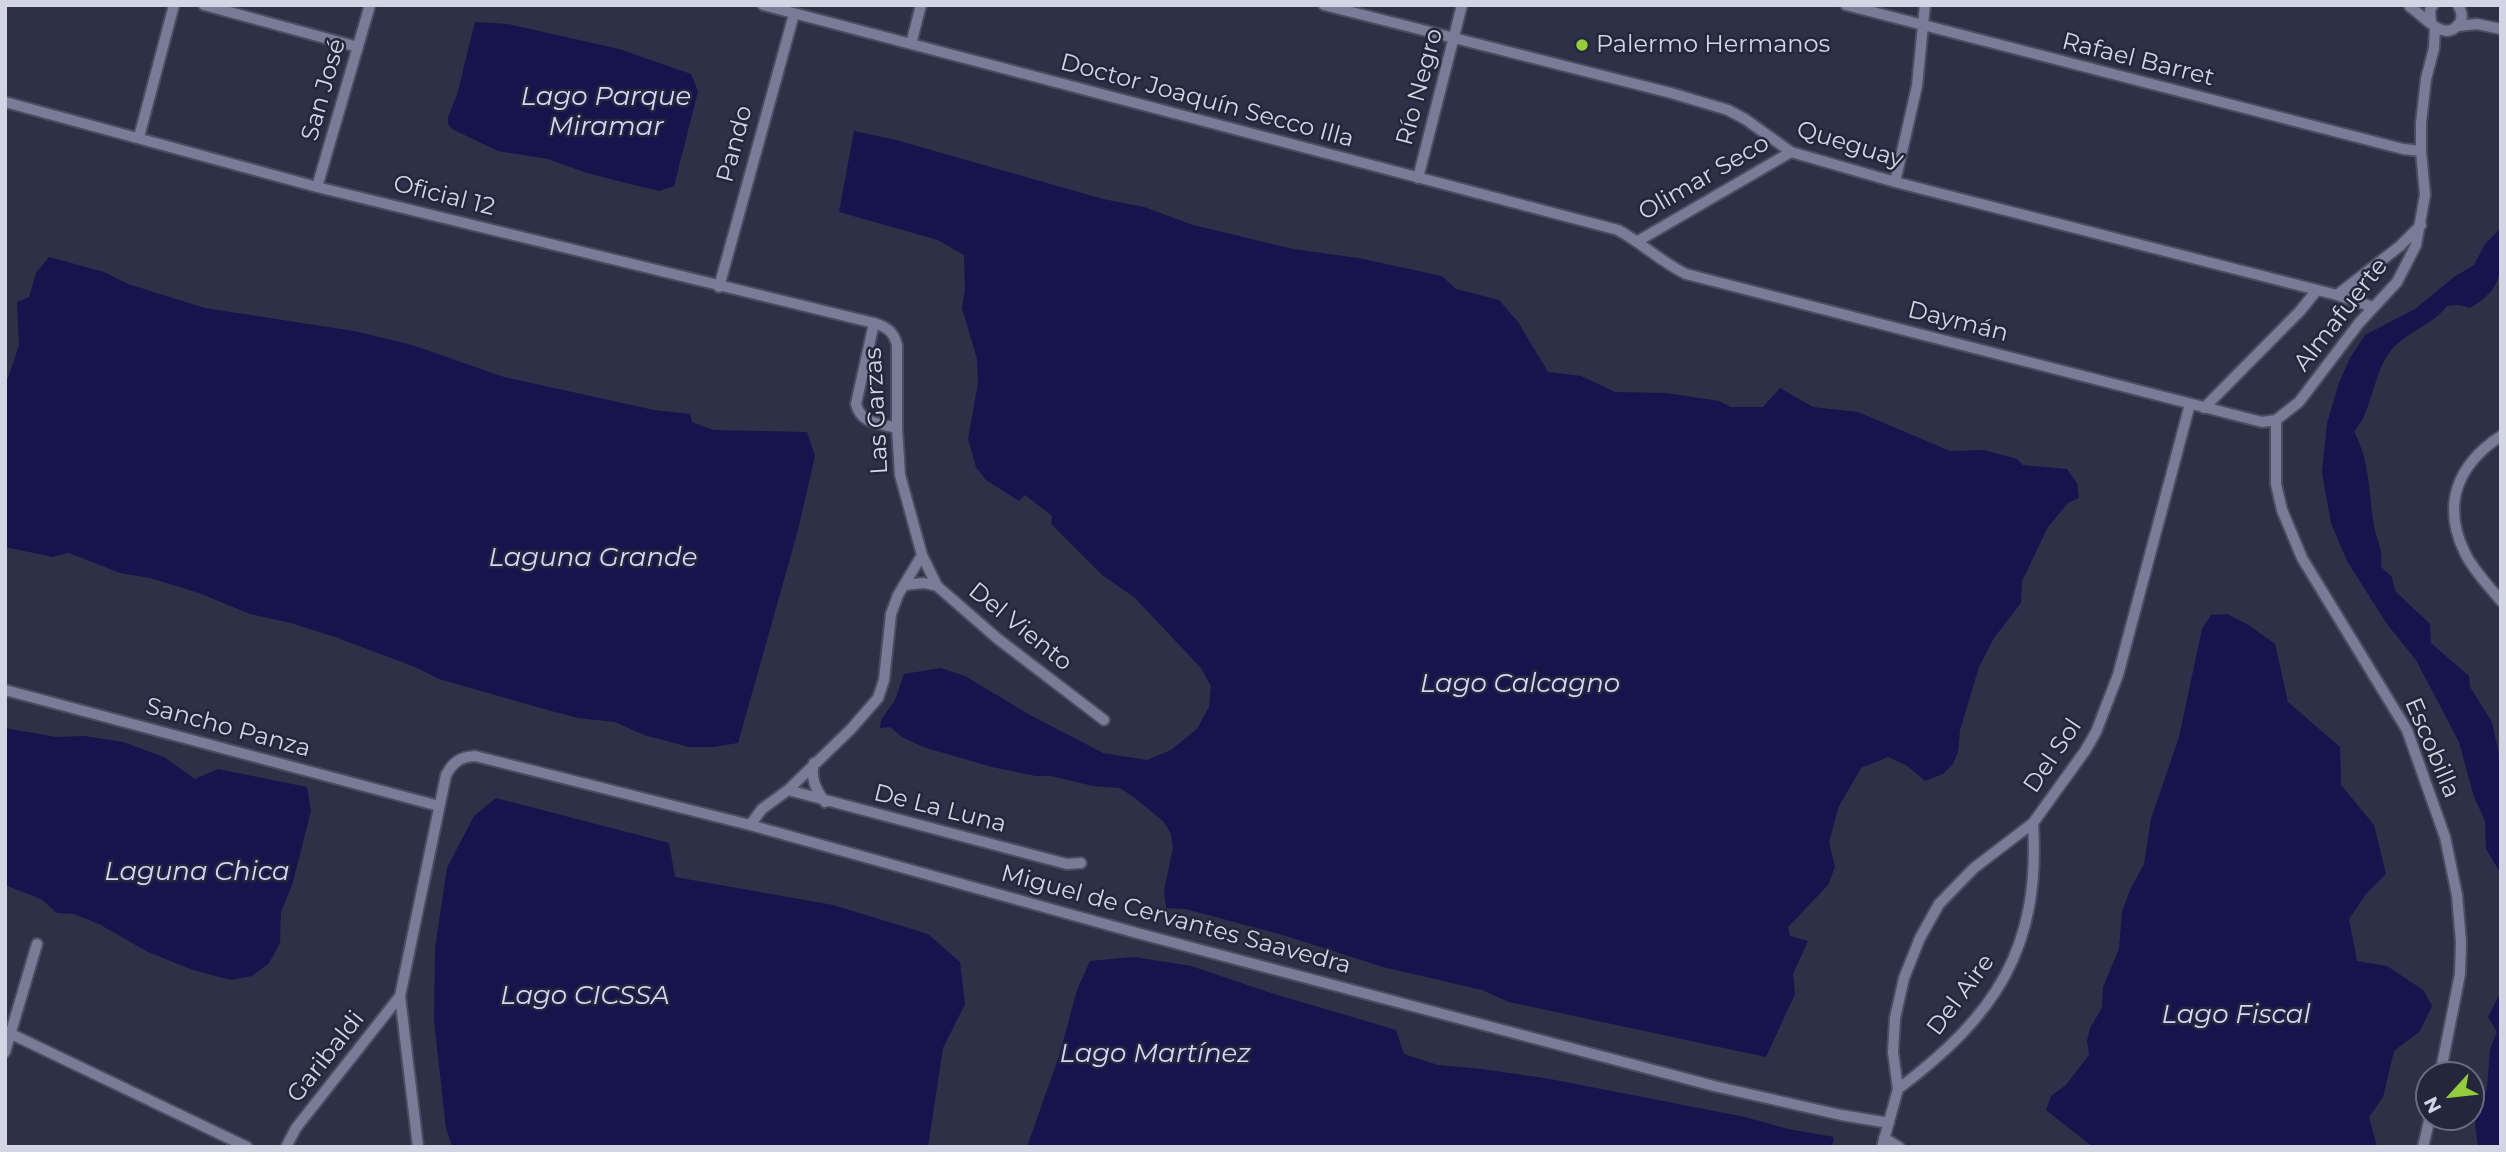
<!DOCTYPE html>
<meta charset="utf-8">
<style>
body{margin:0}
#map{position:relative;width:2506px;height:1152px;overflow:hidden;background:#2d3046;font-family:Montserrat,sans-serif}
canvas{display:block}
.frame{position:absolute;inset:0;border:7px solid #d3d5e4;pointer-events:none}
.north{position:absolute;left:2415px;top:1061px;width:70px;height:70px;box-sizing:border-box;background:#24263b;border:2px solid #6a6c7f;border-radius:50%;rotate:243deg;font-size:19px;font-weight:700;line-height:28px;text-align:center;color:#d3d5e4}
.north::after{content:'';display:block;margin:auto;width:24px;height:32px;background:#93cd3d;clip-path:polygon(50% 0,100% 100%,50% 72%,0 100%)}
</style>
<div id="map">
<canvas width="2506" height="1152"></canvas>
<div class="frame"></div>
<div class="north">N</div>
</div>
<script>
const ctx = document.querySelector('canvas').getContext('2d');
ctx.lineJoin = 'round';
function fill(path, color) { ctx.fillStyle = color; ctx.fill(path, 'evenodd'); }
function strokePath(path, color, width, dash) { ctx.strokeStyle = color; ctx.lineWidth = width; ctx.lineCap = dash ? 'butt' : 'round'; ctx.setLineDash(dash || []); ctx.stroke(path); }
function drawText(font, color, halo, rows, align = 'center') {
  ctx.font = font + ' Montserrat,sans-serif'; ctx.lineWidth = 5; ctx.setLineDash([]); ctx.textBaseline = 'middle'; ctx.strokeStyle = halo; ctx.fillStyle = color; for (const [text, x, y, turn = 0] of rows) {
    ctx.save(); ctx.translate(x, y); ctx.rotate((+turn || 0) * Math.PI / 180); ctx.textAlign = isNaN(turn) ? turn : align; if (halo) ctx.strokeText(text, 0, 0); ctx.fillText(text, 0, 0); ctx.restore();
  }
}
const water = new Path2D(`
 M475 22 508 24 619 49 691 74 698 91 674 186 659 191 630 184 587 173 548 159 498 151 452 129 448 124V117L457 95Z
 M854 131 896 140 1103 199 1144 207 1193 225 1293 249 1358 258 1442 276 1456 289 1499 300 1518 322 1548 372 1581 376 1615 392 1666 393 1719 401 1731 407H1763L1780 388 1813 407 1858 412 1950 451 1984 450 2017 459 2023 465 2067 469 2077 483 2079 498 2068 503 2048 527 2022 581 2021 603 1994 638 1979 667 1960 730 1958 752 1953 764 1943 774 1925 781 1906 765 1888 757 1861 768 1839 806 1829 842 1835 867 1828 885 1788 927 1790 936 1808 941 1793 974 1795 994 1766 1057 1509 1002 1482 990 1383 967 1286 936 1186 909 1166 908 1164 891 1173 848 1171 834 1164 822 1135 798 1120 788 1093 786 1051 776H1036L992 767 923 747 902 737 890 727 880 728 881 720 895 700 904 674 941 668 965 676 1030 715 1103 753 1147 760 1171 750 1197 729 1209 707 1211 686 1201 668 1134 597 1102 575 1051 524 1052 516 1025 495 1019 501 986 480 976 467 968 439 978 383 977 359 962 308 965 289 964 255 938 240 839 212Z
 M2501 228C2501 269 2506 287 2470 308L2459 305 2447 306C2430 328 2400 333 2386 358 2373 379 2370 416 2354 431 2370 464 2368 485 2373 520 2375 539 2384 548 2381 567L2392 577 2395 591 2430 624 2431 643 2469 676 2470 687 2492 722 2501 764V874L2486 849 2485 821 2474 797 2459 742 2416 660 2387 624 2347 561 2331 523 2322 473 2327 423 2339 383 2350 358 2365 335 2415 309 2454 277 2474 265 2485 244Z
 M49 257 104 272 128 284 205 308 354 331 412 345 504 377 654 410 690 414 692 422 713 430 807 432 815 456 798 530 738 743 713 747H689L644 735 615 722 578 718 544 709 439 679 415 667 335 637 291 623 250 614 199 593 150 578 120 573 69 553 53 557 5 547V381L8 378 19 345 17 302 29 297 36 273Z
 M2227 614 2247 624 2275 644 2288 702 2340 747 2341 785 2374 825 2386 874 2366 894 2349 919 2357 961 2387 966 2423 990 2432 1006 2420 1031 2394 1051 2383 1097 2369 1117 2377 1147H2093L2046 1110 2051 1096 2066 1085 2089 1055 2087 1041 2090 1028 2102 1008 2103 987 2119 949 2122 912 2130 890 2144 864 2151 819 2179 737 2202 629 2211 615Z
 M5 728 56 737 85 736 123 742 164 757 195 779 218 769 307 787 311 811 292 885 281 912 280 943 269 963 252 976 231 980 193 970 148 952 99 924 74 914 57 913 41 899 5 885Z
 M496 798 669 843 675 877 833 905 928 934 960 962 965 1004 943 1048 928 1147H452L446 1128 434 1020 435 948 447 868 474 816Z
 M1134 957 1191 966 1271 993 1396 1030 1404 1054 1438 1065 1482 1069 1550 1079 1745 1117 1788 1129 1834 1137 1832 1147H1027L1059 1056 1077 990 1090 961Z
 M2501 991V1147H2478L2475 1123 2487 1088 2490 1049 2497 1032 2488 1017Z`);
const minor = new Path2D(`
 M204 5 358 47
 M763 5 1618 230C1642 243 1661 262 1686 274L2262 422 2276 420 2299 402 2359 323 2397 282 2416 245 2425 195 2421 151V123L2426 79 2434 48 2435 27
 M1324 5 1671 93 1728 110 1745 119 1791 152 1895 182 2337 295 2373 307
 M1846 5 2403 149 2421 151
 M2410 7C2422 14 2443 42 2457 26 2464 20 2462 12 2458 5
 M2431 22 2430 10 2433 5
 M2458 26 2477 24 2501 29
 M911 44 921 5
 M5 102 317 187 874 323C887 327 894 332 897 345V428L900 475 922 555 898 595 891 614 884 680 878 698 851 729 788 790 762 809 750 825
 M139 137 174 5
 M1418 178 1462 5
 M1895 182 1917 86 1925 5
 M317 187 370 5
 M1638 241 1791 152
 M719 287 794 14
 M2337 295 2400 246 2421 225
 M874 323 856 404C861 424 879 423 897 428
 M2204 408 2300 311 2317 290
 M2276 420V484L2282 510 2302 558 2407 730 2445 837 2457 895 2461 942 2460 974 2440 1075
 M2501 436C2458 464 2441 504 2465 553 2473 570 2489 586 2501 601
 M922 555 937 586
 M904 585 924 583 937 586 998 639 1104 720
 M5 690 439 806
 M814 763C810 778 816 790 825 802
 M788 790 1067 864 1081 863
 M5 1031 247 1147
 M5 1052 37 944
 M1898 1089C1995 1016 2041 949 2033 823
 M1884 1138 1899 1147
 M286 1147 296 1128 400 996
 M418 1147 400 996 446 775C453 762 460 757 475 756L750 825 1137 933 1714 1086 1841 1115 1889 1123
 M1882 1147 1898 1089 1893 1052 1895 1018 1904 978 1920 938 1939 904 1974 868 2033 823 2085 751 2096 732 2118 675 2190 404
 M2423 1147 2430 1117`);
const markers = [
 [1582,45,7,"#93cd3d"]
];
const poiNames = [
 ["Palermo Hermanos",1596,45]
];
const streetNames = [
 ["Rafael Barret",2138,60,14],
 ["Río Negro",1420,87,-75],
 ["San José",324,90,-74],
 ["Doctor Joaquín Secco Illa",1207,101,15],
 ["Pando",735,144,-75],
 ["Queguay",1850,145,17],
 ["Olimar Seco",1704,178,-30],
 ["Oficial 12",444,196,14],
 ["Almafuerte",2341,315,-52],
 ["Daymán",1958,322,14],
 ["Las Garzas",877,411,-93],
 ["Del Viento",1020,627,39],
 ["Sancho Panza",228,728,15],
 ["Escobilla",2432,748,67],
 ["Del Sol",2053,756,-56],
 ["De La Luna",940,809,14],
 ["Miguel de Cervantes Saavedra",1176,920,15],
 ["Del Aire",1961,995,-53],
 ["Garibaldi",326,1057,-52]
];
const waterNames = [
 ["Lago Parque",606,97],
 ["Miramar",606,127],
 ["Laguna Grande",593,558],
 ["Lago Calcagno",1520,684],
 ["Laguna Chica",197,872],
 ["Lago CICSSA",585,996],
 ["Lago Fiscal",2236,1015],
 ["Lago Martínez",1155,1054]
];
fill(water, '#17134c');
strokePath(minor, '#4b4c60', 14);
strokePath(minor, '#797c96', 10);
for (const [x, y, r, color] of markers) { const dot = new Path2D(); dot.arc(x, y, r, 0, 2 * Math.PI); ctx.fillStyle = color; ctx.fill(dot); strokePath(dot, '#24263b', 2.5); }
drawText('24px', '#d3d5e4', '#24263b', poiNames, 'left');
drawText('24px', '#d3d5e4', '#24263b', streetNames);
drawText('italic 26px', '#d2d7fd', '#24263b', waterNames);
</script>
